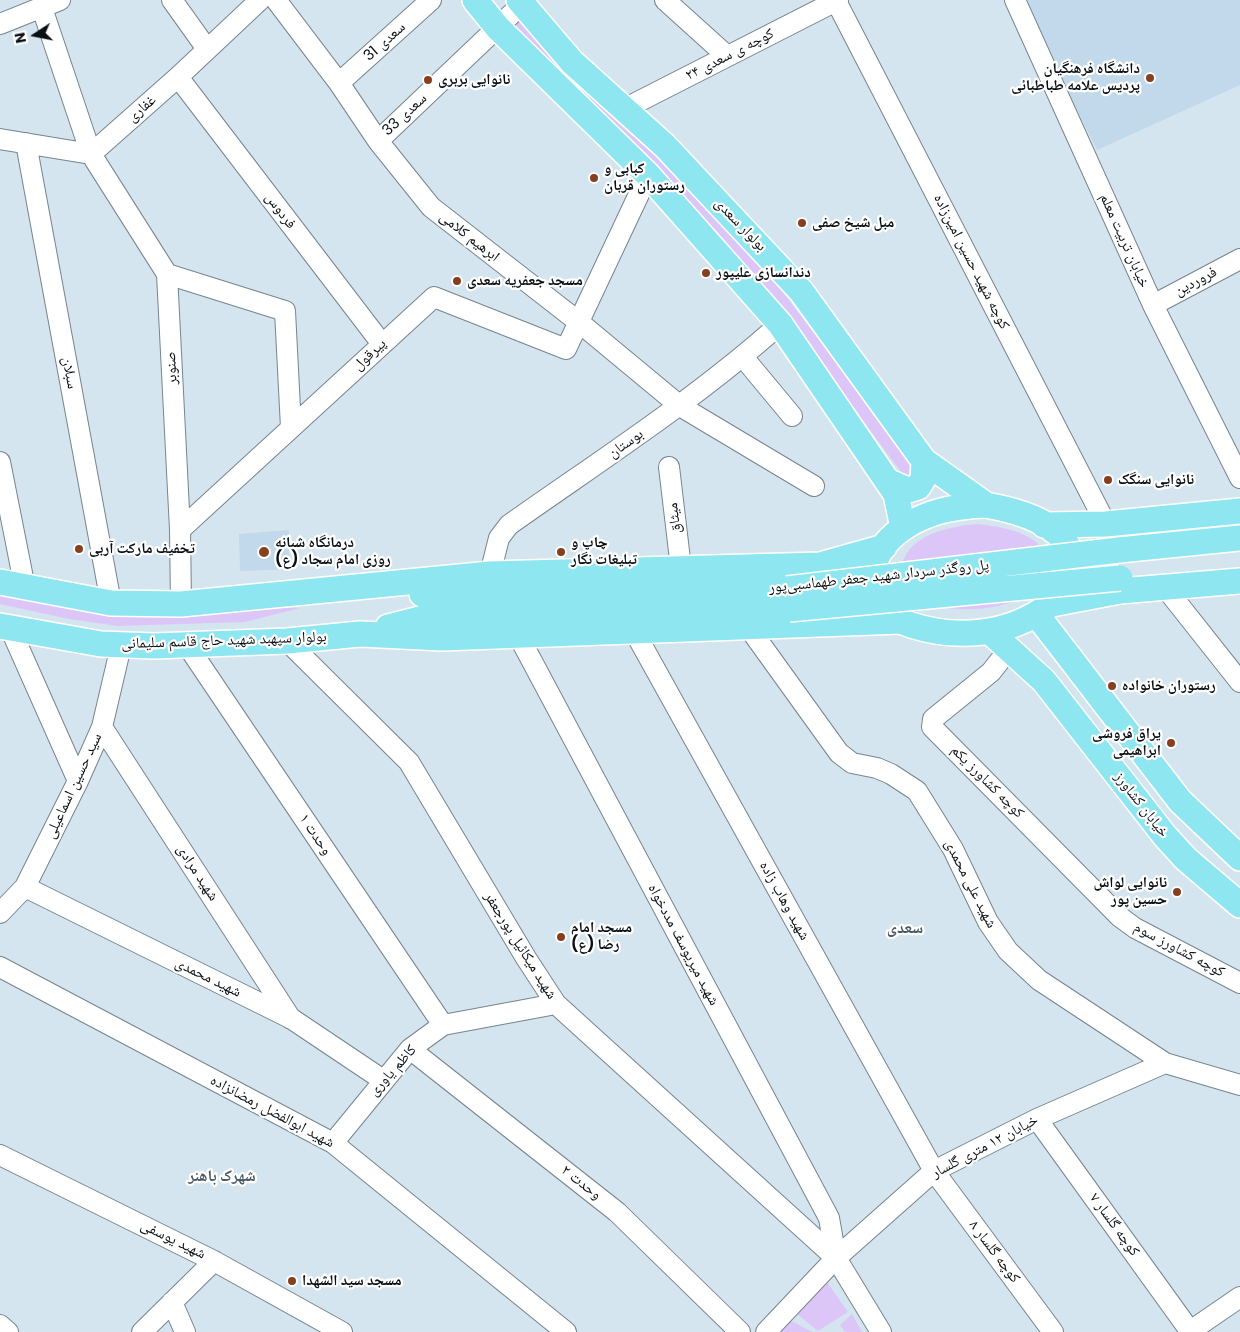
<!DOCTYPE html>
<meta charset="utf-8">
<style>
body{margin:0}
#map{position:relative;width:1240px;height:1332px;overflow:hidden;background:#d4e5f0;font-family:Poppins,sans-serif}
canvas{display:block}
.north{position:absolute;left:10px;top:10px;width:50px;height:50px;-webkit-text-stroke:4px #fff;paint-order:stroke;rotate:259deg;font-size:14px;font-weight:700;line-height:20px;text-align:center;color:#090f13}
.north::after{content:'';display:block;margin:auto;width:18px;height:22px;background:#090f13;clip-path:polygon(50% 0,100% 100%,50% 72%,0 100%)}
</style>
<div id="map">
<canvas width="1240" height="1332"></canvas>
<div class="north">N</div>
</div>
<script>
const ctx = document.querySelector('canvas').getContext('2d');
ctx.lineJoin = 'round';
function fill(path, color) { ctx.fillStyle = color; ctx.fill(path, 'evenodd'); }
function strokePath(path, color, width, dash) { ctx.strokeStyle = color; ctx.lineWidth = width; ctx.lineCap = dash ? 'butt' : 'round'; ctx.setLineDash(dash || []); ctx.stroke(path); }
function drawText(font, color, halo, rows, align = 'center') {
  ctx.font = font + ' Poppins,"Noto Naskh Arabic",sans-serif'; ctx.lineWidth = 4.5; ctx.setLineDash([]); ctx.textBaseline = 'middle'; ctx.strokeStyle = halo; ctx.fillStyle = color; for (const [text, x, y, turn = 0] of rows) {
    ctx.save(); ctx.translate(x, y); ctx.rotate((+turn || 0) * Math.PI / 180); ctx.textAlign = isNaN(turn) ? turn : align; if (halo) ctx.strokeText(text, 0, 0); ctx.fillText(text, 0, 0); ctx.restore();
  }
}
const built = new Path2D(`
 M1025 0H1240V85L1097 150 1057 71Z
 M289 530V569L240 571 239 534Z`);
const green = new Path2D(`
 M517 18 528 25 699 195 775 282 910 459 913 471 908 475 901 472 767 291 694 207 513 29V24Z
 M978 524C1010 528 1051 535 1051 575 1043 582 1034 592 1024 597 999 610 964 612 937 606L902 565C909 534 951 526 978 524Z
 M0 591 238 606 300 608 245 622 118 626 69 619 0 604Z
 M824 1278 848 1312 818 1331 796 1313Z
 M852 1314 862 1332H845L840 1325Z
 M788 1319 812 1332H780Z`);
const minor = new Path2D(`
 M172 0 207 49
 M276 0 339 83 378 141 431 207 580 323 680 406 814 486
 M665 0 727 56
 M1015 0 1153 305 1240 478
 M836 1 1106 524
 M42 8 91 154 167 274 180 530 181 604
 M0 24 60 0
 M178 77 382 344
 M339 83 431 0
 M622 110 838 0
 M0 139 91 154 178 77 260 0
 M378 141 522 4
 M26 143 111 603
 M167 274 285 311 291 428
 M1153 305 1240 259
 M743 357 792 416
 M0 462 25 588
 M669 467 681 568
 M180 530 434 297 566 349 648 175
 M490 574 499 538 509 525C601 460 696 399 780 324
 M1164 586 1240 682
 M10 628 78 781
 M749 628 839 753 852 763 877 768 891 774 917 791 953 849 988 922 1008 951 1039 980 1165 1063 1240 1085
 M634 631 934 1171 1053 1332
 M518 635 829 1218 836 1258
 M287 641 409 762 526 958 556 1004 836 1258 881 1332
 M187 645 443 1025
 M1009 649 991 672 933 719 932 727 1120 917 1135 928 1240 983
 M102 727 291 1019
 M25 887 292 1019 383 1080
 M0 913 25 887 78 781 102 727 121 646
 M0 967 333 1143 566 1332
 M410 1049 617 1212 740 1332
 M1037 1119 1190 1331
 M333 1143 410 1049 443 1025 556 1004
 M0 1155 214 1261 342 1332
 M172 1302 185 1332
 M0 1325 8 1332
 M142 1332 214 1261
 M766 1332 836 1258 934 1171 1037 1119 1165 1063
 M1189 1332 1240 1297`);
const major = new Path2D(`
 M475 0 498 28 648 175 780 324 896 494 903 528
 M519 0 572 62 665 146 801 291 924 461 986 505
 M887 481 908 490 918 487 923 479 924 461
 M986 505C1014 510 1056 520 1070 550 1072 554 1072 560 1073 564 1074 571 1074 581 1071 587 1067 595 1056 601 1048 606 1009 635 958 640 911 625 858 607 861 557 903 528 928 511 956 506 986 505Z
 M1044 525 1106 524 1240 511
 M1119 550 1240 538
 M0 582 111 603 181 604 490 574 820 565 884 547
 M422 594 787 589
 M1052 604 1120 591 1240 581
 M1037 615 1180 801 1240 858
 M0 626 101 644 154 646 287 641 360 634 442 638 900 621
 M388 627 431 616 789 609
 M989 631 1044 681 1165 836 1186 859 1240 905`);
const majorBridge = new Path2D(`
 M787 589 1119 550
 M789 609 1120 578`);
const markers = [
 [1150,78,5,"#87401f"],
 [428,80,5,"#87401f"],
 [594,178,5,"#87401f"],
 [802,223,5,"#87401f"],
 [706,273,5,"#87401f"],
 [457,281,5,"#87401f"],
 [1108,480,5,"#87401f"],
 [79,549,5,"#87401f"],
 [264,552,6,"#87401f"],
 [561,552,5,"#87401f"],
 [1112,686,5,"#87401f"],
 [1171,743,5,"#87401f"],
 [1177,892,5,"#87401f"],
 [561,937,5,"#87401f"],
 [292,1281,5,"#87401f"]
];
const streetNames = [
 ["سعدی 31",385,42,-42],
 ["کوچه ی سعدی ۲۴",730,55,-27],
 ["غفاری",142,109,-41],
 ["سعدی 33",405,115,-43],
 ["فردوس",280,211,53],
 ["بولوار سعدی",740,225,46],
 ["ابرهیم کلامی",469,237,38],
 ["خیابان تربیت معلم",1124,241,66],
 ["کوچه شهید حسین امین‌زاده",971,262,63],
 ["فروردین",1196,282,-28],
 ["پیرقول",370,355,-43],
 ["صنوبر",172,368,-93],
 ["سبلان",69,373,80],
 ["بوستان",626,444,-35],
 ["میثاق",675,518,-97],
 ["پل روگذر سردار شهید جعفر طهماسبی‌پور",879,577,-6],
 ["بولوار سپهبد شهید حاج قاسم سلیمانی",224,641,-2],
 ["کوچه کشاورز یکم",987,782,45],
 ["سید حسین اسماعیلی",74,786,-65],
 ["خیابان کشاورز",1141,805,52],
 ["وحدت ۱",315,835,56],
 ["شهید مرادی",197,873,57],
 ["شهید علی محمدی",970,884,63],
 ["شهید وهاب زاده",784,901,61],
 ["شهید میریوسف مددخواه",683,945,62],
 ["شهید میکائیل پورجعفر",520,946,58],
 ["کوچه کشاورز سوم",1179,950,28],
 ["شهید محمدی",208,978,26],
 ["کاظم یاوری",393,1071,-48],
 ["شهید ابوالفضل رمضانزاده",272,1112,28],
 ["خیابان ۱۲ متری گلسار",985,1147,-28],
 ["وحدت ۲",581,1183,38],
 ["کوچه گلسار ۷",1114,1225,54],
 ["شهید یوسفی",173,1240,26],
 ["کوچه گلسار ۸",994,1252,53]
];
const poiNames = [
 ["دانشگاه فرهنگیان",1140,69,"right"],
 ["پردیس علامه طباطبائی",1140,86,"right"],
 ["نانوایی بربری",438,80],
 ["کبابی و",604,169],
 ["رستوران قربان",604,186],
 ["مبل شیخ صفی",812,223],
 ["دندانسازی علیپور",716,273],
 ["مسجد جعفریه سعدی",467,281],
 ["نانوایی سنگک",1118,480],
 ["درمانگاه شبانه",275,543],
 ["روزی امام سجاد (ع)",275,560],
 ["چاپ و",571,543],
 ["تبلیغات نگار",571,560],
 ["تخفیف مارکت آربی",89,549],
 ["رستوران خانواده",1122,686],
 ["یراق فروشی",1161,734,"right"],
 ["ابراهیمی",1161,751,"right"],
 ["نانوایی لواش",1167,883,"right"],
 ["حسین پور",1167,900,"right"],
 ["مسجد امام",571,928],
 ["رضا (ع)",571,945],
 ["مسجد سید الشهدا",302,1281]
];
const neighbourhoodNames = [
 ["سعدی",905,929],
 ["شهرک باهنر",222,1177]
];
fill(built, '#c1d9ea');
fill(green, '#dcc6f8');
strokePath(minor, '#768590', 22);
strokePath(major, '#fff', 28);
strokePath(minor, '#fff', 20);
strokePath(major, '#8ee6f0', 25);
strokePath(majorBridge, '#fff', 28, []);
strokePath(majorBridge, '#8ee6f0', 25);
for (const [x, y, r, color] of markers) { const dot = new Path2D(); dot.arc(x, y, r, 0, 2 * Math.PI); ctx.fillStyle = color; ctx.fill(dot); strokePath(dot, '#fff', 2); }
drawText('15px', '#090f13', '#fff', streetNames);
drawText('bold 15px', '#090f13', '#fff', poiNames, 'left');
drawText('bold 16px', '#4b5963', '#fff', neighbourhoodNames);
</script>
